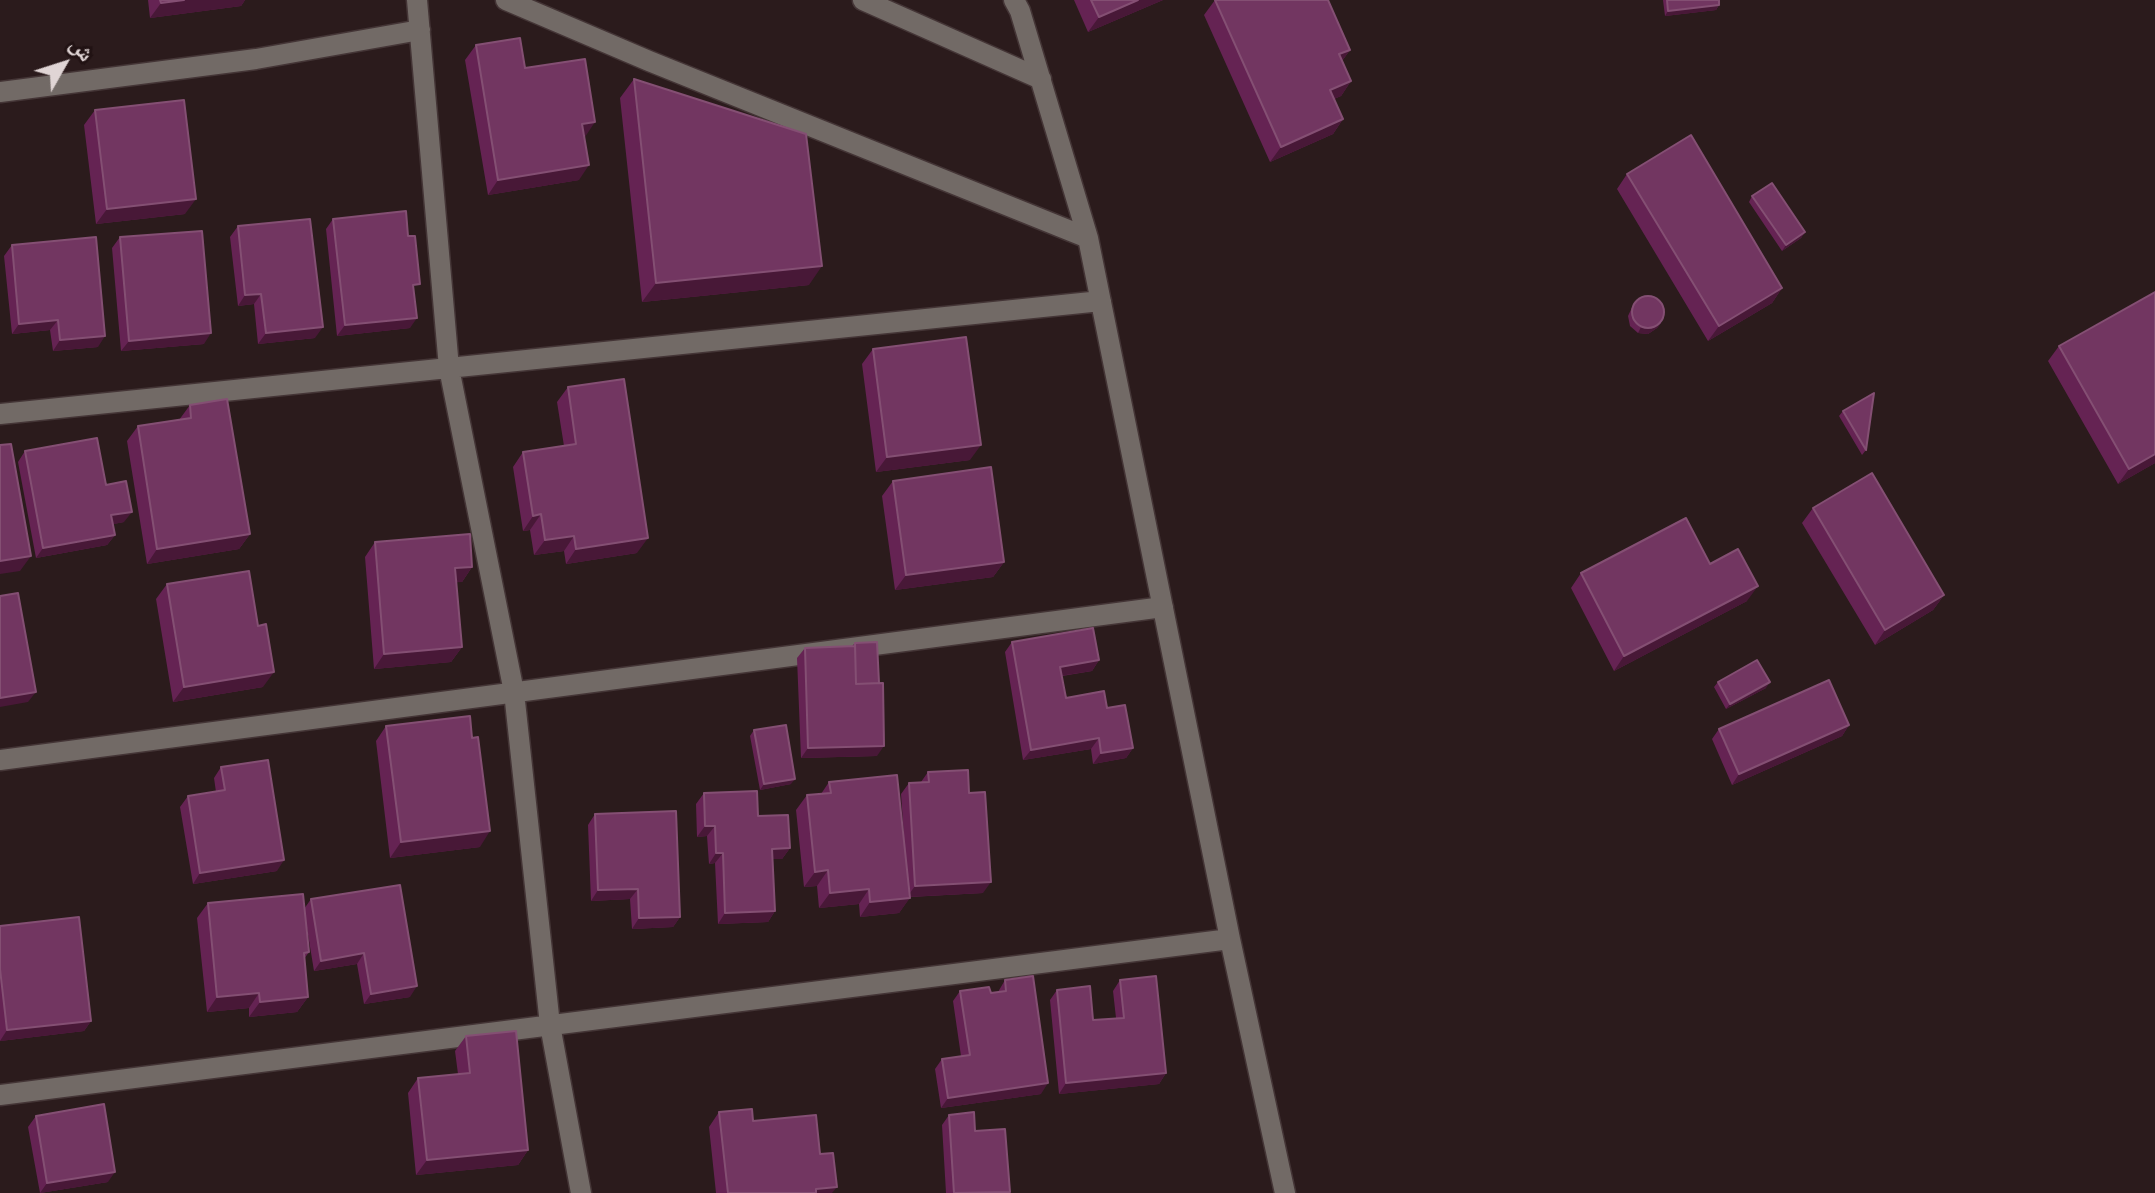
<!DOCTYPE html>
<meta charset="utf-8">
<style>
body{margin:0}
#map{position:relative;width:2155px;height:1193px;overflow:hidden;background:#2b1b1c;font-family:Commissioner,"Noto Naskh Arabic",sans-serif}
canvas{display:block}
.north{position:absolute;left:24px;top:24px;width:80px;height:80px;-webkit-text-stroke:6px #211213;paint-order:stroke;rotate:51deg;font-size:22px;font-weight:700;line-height:32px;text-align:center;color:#e0d5d5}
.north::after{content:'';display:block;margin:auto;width:28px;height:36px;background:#e0d5d5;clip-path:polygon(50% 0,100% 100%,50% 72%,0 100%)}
</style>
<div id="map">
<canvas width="2155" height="1193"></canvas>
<div class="north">ش</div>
</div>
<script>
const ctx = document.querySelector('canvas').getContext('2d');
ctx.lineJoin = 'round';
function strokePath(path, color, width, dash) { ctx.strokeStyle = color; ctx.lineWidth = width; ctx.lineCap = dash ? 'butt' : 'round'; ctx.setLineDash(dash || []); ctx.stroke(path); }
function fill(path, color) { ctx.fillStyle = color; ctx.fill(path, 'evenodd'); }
const minor = new Path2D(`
 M417 0 449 368 514 692 550 1025 581 1193
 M506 0 649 61 1088 238
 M863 0 1041 79
 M1014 0 1020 11 1088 238 1230 939 1285 1193
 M0 92 256 59 420 30
 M0 414 1101 301
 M0 760 1163 607
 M0 1095 1230 939`);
const wall = new Path2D(`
 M148 0H245L241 6 150 18Z
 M1074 0H1163L1088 32Z
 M1215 0 1350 50 1342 61 1351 81 1341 96 1334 99 1343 119 1333 134 1270 162 1204 15Z
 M1663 0H1719V5L1716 10 1665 16Z
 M476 45 525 68 585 137 579 180 488 195 465 60Z
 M634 79 809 285 642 302 620 98Z
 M95 110 185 214 96 224 84 125Z
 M1627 174 1782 288 1772 303 1708 341 1617 189Z
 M1752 196 1805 232 1801 238 1782 251 1749 202Z
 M333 219 414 293 410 328 337 336 326 229Z
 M238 226 315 338 258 344 254 304 238 306 230 237Z
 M120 237 204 344 121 351 112 248Z
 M12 245 98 347 53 351 50 330 12 334 4 256Z
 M2155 292V463L2118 484 2048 361 2059 346Z
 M1635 301 1661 323 1657 328 1648 334 1638 333 1630 326 1628 316Z
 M873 349 970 460 876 472 862 364Z
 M568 387 637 553 566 564 564 551 534 555 530 530 523 531 513 467 523 452 564 446 557 402Z
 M190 405 250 534 239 549 147 564 127 441 138 426 179 420Z
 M1843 411 1866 450 1862 455 1839 416Z
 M25 451 106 485 124 522 113 524 115 535 107 545 36 558 18 462Z
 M893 481 1004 562 993 577 895 590 882 496Z
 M1813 508 1944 595 1933 610 1875 645 1802 523Z
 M375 542 472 567 462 582H456L462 647 451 662 374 669 365 557Z
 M1710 564 1747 601 1614 671 1571 588 1581 573Z
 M167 584 258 626 263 687 173 702 156 599Z
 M1012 642 1099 660 1092 671 1062 676 1066 698 1107 708 1133 748 1126 758 1093 764 1091 749 1023 760 1005 652Z
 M855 643 877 756 801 758 797 658 805 648 852 646Z
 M1718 682 1766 688 1726 709 1714 687Z
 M1849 725 1842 736 1732 785 1712 739 1719 729Z
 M386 726 480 847 390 858 376 741Z
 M754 730 791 784 760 790 750 736Z
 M221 767 277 871 193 884 180 807 188 796 216 792 214 778Z
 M928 772 969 793 983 893 910 897 899 913 860 917 859 904 819 908 817 886 804 887 796 810 807 795 821 794 829 782 904 837 901 794 909 783 921 782Z
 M704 793 758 816 790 848 782 859H773L775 911 768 922 718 924 715 863 709 864 707 836 697 837 696 804Z
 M595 814 680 917 673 927 632 929 630 899 591 901 588 825Z
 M311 899 410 997 364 1004 357 964 314 971 306 922 309 952 304 959 308 997 297 1012 249 1017V1008L207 1012 197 918 208 903 304 909Z
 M0 926 91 1021 84 1031 0 1041Z
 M1005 980 1041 1094 941 1108 935 1069 942 1059 961 1056 953 1001 960 991 991 993 998 992Z
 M1120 980 1166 1073 1159 1084 1059 1094 1050 1000 1057 990 1093 1020 1116 1018 1113 991Z
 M466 1036 528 1150 518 1165 416 1175 408 1093 418 1078 458 1074 455 1051Z
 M719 1112 753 1121 820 1154 832 1193H716L709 1127Z
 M949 1115 975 1131 1009 1193H946L942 1125Z
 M36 1116 108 1182 40 1193 28 1127Z`);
const shadedWall = new Path2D(`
 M184 0H245L241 6 150 18 161 3Z
 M1138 0H1163L1088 32 1099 17Z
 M1719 5 1716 10 1665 16 1668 11Z
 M1350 50 1339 65V54Z
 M1351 81 1341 96 1320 105 1330 90Z
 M1343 119 1333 134 1270 162 1281 147Z
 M595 122 585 137 582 124Z
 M589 165 579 180 488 195 498 180Z
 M196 199 185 214 96 224 107 209Z
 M1805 232 1801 238 1782 251 1786 245Z
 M822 266 809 285 642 302 656 283Z
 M1782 288 1772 303 1708 341 1719 326Z
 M261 294 254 304 238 306 245 295Z
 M417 318 410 328 337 336 345 325Z
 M58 320 50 330 12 334 19 324Z
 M1661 323 1657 328 1648 334 1638 333 1641 327Z
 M323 327 315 338 258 344 266 333Z
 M211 333 204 344 121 351 129 341Z
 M105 336 98 347 53 351 60 340Z
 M981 445 970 460 876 472 887 457Z
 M2155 454V463L2118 484 2129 469Z
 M132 512 124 522 104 526 111 515Z
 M541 514 530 530 523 531 533 516Z
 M250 534 239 549 147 564 157 549Z
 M115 535 107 545 36 558 43 548Z
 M574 536 564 551 534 555 545 540Z
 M648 538 637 553 566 564 576 549Z
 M31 556 20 571 0 574V561Z
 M1004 562 993 577 895 590 906 575Z
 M472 567 462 582 444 583 455 568Z
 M1758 586 1747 601 1614 671 1624 656Z
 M1944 595 1933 610 1875 645 1885 630Z
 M462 647 451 662 374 669 384 654Z
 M1099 660 1092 671 1053 677 1060 667Z
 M274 672 263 687 173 702 184 687Z
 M1770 682 1766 688 1726 709 1730 704Z
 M36 692 28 702 0 707V698Z
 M1849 725 1842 736 1732 785 1739 774Z
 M1099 738 1091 749 1023 760 1031 750Z
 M884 746 877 756 801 758 808 748Z
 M1133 748 1126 758 1093 764 1101 753Z
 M795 779 791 784 760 790 764 784Z
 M705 826H715L707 836 697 837Z
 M490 831 480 847 390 858 401 842Z
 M790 848 782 859H765L772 849Z
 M716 853H723L715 863 709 864Z
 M284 860 277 871 193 884 200 873Z
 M828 870 817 886 804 887 815 872Z
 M991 882 983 893 907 897 915 886Z
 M638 889 630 899 591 901 598 890Z
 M869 889 859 904 819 908 830 893Z
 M910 898 899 913 860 917 870 902Z
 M775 911 768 922 718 924 725 913Z
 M680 917 673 927 632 929 639 918Z
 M364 953 357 964 314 971 321 961Z
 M417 986 410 997 364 1004 371 994Z
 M259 993 249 1008 207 1012 217 997Z
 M308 997 297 1012 249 1017 260 1002Z
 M91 1021 84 1031 0 1041 7 1030Z
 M1166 1073 1159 1084 1059 1094 1066 1083Z
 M1048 1083 1041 1094 941 1108 948 1098Z
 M528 1150 518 1165 416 1175 427 1160Z
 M115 1172 108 1182 40 1193 47 1183Z
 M837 1187 832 1193H813L816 1189Z`);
const building = new Path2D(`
 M160 0H184L161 3Z
 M1091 0H1138L1099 17Z
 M1215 0H1328L1350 50 1339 54 1351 81 1330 90 1343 119 1281 147Z
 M1667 0H1719V5L1668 11Z
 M520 38 525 68 585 59 595 122 582 124 589 165 498 180 476 45Z
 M634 79 806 134 822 266 656 283Z
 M184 100 196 199 107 209 95 110Z
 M1691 135 1782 288 1719 326 1627 174Z
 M1772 183 1805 232 1786 245 1752 196Z
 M406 211 408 236H415L420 284 413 285 417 318 345 325 333 219Z
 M310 219 323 327 266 333 261 294 245 295 238 226Z
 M202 231 211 333 129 341 120 237Z
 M96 237 105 336 60 340 58 320 19 324 12 245Z
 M2155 292V454L2129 469 2059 346Z
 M1632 312a16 16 0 1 1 32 0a16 16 0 1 1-32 0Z
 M966 337 981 445 887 457 873 349Z
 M624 379 648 538 576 549 574 536 545 540 541 514 533 516 523 452 576 444 568 387Z
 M1874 393 1866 450 1843 411Z
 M227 399 250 534 157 549 138 426 191 418 190 405Z
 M97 438 106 485 126 481 132 512 111 515 115 535 43 548 25 451Z
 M11 444 31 556 0 561V445Z
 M991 467 1004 562 906 575 893 481Z
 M1872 473 1944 595 1885 630 1813 508Z
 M1686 518 1710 564 1738 549 1758 586 1624 656 1581 573Z
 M470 534 472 567 455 568 462 647 384 654 375 542Z
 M249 571 258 626 266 624 274 672 184 687 167 584Z
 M18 593 36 692 0 698V596Z
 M1093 628 1099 660 1060 667 1066 698 1104 691 1107 708 1125 705 1133 748 1101 753 1099 738 1031 750 1012 642Z
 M877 642 879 683 856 684 855 643Z
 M855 646 856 684 883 683 884 746 808 748 805 648Z
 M1757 660 1770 682 1730 704 1718 682Z
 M1829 680 1849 725 1739 774 1719 729Z
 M470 716 472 738 478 737 490 831 401 842 386 726Z
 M786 725 795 779 764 784 754 730Z
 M268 760 284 860 200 873 188 796 225 790 221 767Z
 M968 770 969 793 985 792 991 882 915 886 909 783 929 782 928 772Z
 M897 775 910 898 870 902 869 889 830 893 828 870 815 872 807 795 831 793 829 782Z
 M757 791 758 816 788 815 790 848 772 849 775 911 725 913 723 853H716L715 826H705L704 793Z
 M676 811 680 917 639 918 638 889 598 890 595 814Z
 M400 885 417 986 371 994 364 953 321 961 311 899Z
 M303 894 309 952 304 953 308 997 260 1002 259 993 217 997 208 903Z
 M79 917 91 1021 7 1030 0 969V926Z
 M1033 976 1048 1083 948 1098 942 1059 970 1055 960 991 989 987 991 993 1006 991 1005 980Z
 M1156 976 1166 1073 1066 1083 1057 990 1090 986 1093 1020 1124 1018 1120 980Z
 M516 1031 528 1150 427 1160 418 1078 470 1073 466 1036Z
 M104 1104 115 1172 47 1183 36 1116Z
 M752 1109 753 1121 816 1115 820 1154 833 1153 837 1187 816 1189V1193H728L719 1112Z
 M974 1112 975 1131 1005 1129 1010 1192 954 1193 949 1115Z`);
strokePath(minor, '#443536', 23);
strokePath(minor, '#726a66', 20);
fill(wall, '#652353');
fill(shadedWall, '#481837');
fill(building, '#723661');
strokePath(building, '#844f73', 2);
</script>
